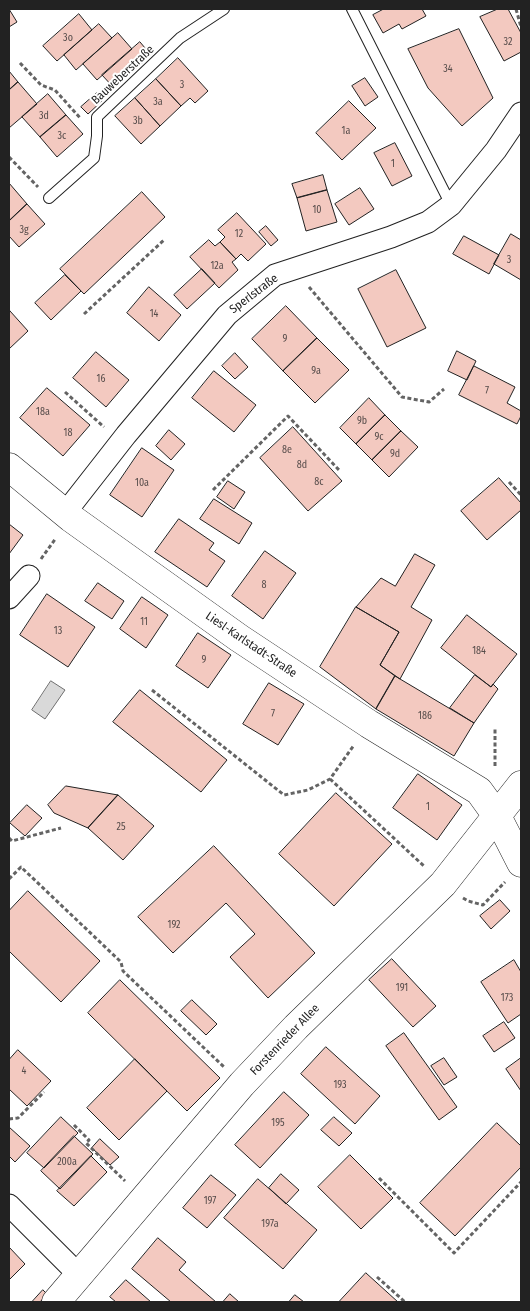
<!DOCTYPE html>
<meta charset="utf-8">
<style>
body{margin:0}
#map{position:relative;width:530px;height:1311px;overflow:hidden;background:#fff;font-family:"Fira Sans Condensed",sans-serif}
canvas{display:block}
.frame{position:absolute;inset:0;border:10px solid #222;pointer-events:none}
</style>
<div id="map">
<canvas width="530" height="1311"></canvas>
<div class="frame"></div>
</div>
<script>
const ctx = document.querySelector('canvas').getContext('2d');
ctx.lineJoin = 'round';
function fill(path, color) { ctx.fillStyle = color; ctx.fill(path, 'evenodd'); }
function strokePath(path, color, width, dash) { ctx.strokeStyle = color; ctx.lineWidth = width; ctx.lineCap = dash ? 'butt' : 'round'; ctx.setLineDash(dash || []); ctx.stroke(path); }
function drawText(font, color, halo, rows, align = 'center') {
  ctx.font = font + ' "Fira Sans Condensed",sans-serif'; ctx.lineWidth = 4; ctx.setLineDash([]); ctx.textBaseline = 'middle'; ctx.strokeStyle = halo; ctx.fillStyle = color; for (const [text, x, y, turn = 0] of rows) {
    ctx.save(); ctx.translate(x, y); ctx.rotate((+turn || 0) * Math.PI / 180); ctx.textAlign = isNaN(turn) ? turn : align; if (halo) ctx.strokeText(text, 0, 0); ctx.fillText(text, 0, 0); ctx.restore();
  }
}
const water = new Path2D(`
 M51 681 65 690 45 719 32 710Z`);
const building = new Path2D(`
 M9 9 17 22 9 27Z
 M384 9H422L426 16 402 29 399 24 383 33 373 15Z
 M498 9H508L521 33V52L504 61 480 17Z
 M79 14 92 30 57 61 43 46Z
 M99 24 112 38 76 70 64 55Z
 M459 29 493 98 462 126 428 88 408 49Z
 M118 33 132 49 97 80 83 64Z
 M140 42 151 55 114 88 102 75Z
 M178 58 208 91 195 103 190 98 181 106 156 79Z
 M9 71 18 82 9 90Z
 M365 78 378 97 365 106 352 86Z
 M156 79 181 106 160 126 135 98Z
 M18 82 37 104 9 128V90Z
 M97 93 103 100 88 114 81 107Z
 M48 94 66 115 40 137 22 117Z
 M135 98 160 126 141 144 115 116Z
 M349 101 376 128 342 160 316 133Z
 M66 115 83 134 57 157 40 137Z
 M395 143 412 176 392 186 374 153Z
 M323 175 327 190 297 198 292 184Z
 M9 183 27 204 9 221Z
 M360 188 374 209 349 225 335 204Z
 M327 190 337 222 306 231 297 198Z
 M142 192 165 217 84 294 60 269Z
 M27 204 45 224 19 247 9 236V221Z
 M237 213 266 244 248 261 241 254 236 259 220 242 225 237 218 230Z
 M266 226 278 240 271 246 259 232Z
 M511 234 521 240V280L494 264Z
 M464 236 499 255 489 274 453 254Z
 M209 240 215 246 220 242 236 259 232 262 238 270 219 288 190 257Z
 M202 269 215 283 187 309 174 295Z
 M396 270 426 328 387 347 358 289Z
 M65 275 81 291 51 320 35 303Z
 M149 287 181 315 159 341 127 313Z
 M286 306 317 338 283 371 252 339Z
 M10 311 28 331 9 349V312Z
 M317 338 349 370 315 403 283 371Z
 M457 351 476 361 467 380 448 371Z
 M96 352 129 380 106 407 73 378Z
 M235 353 248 367 235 379 222 366Z
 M474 366 515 387 507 403 521 411V416L517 424 459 395Z
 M214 371 256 405 234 432 192 398Z
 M47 388 90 425 63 456 20 418Z
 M369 398 385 415 356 444 340 428Z
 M385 415 401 431 372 460 356 444Z
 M293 427 342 481 308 511 260 458Z
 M169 430 185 444 171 460 156 446Z
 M401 431 418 447 389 477 372 460Z
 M142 448 174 470 142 517 110 495Z
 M499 478 521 503V510L487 540 461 511Z
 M228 481 245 492 234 509 217 497Z
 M214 499 252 523 239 544 200 519Z
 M179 519 214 543 209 550 225 561 207 587 155 552Z
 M9 524 23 535 9 554Z
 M265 551 296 573 263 619 232 596Z
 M415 554 435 565 411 607 432 620 400 679 380 665 399 632 356 607 381 578 395 586Z
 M98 583 124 601 112 619 85 601Z
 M47 594 95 627 68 667 20 635Z
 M142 597 168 615 146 648 120 629Z
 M356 607 399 632 380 665 395 676 376 709 320 667Z
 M467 615 517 654 491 687 441 648Z
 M198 633 231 655 208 688 176 666Z
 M475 675 491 687 493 684 498 689 474 723 450 708Z
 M395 676 474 723 454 756 376 709Z
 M269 683 304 704 278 745 243 724Z
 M140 690 227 760 201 792 113 722Z
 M418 774 462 805 437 840 393 808Z
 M66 786 118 795 88 828 54 813 48 805Z
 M336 793 392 844 334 906 279 854Z
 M118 795 154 826 123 860 88 828Z
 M27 805 42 818 25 836 10 823Z
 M214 846 315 953 268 998 230 957 255 934 226 903 173 953 138 917Z
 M28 891 100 961 61 1002 9 951V911Z
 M500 900 510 911 491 929 480 916Z
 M392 959 436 1006 413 1027 369 980Z
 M514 960 521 972V1014L508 1023 481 982Z
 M120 980 220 1078 187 1111 88 1013Z
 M192 1000 217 1024 206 1035 181 1011Z
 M504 1022 515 1038 494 1052 483 1036Z
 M404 1033 457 1107 439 1120 386 1046Z
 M326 1047 380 1096 355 1124 301 1074Z
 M18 1050 51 1081 27 1106 9 1089V1060Z
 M444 1058 457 1077 444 1085 431 1066Z
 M521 1058V1091L506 1069Z
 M135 1059 167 1091 119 1140 87 1108Z
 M284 1092 309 1115 260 1168 235 1145Z
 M61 1117 78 1133 44 1168 27 1153Z
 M334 1117 352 1133 339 1146 321 1130Z
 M497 1123 521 1146V1167L455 1236 420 1203Z
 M9 1127 30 1146 15 1162 9 1156Z
 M74 1136 93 1154 60 1189 41 1171Z
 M100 1139 119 1157 110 1165 92 1148Z
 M350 1155 393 1198 361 1229 318 1187Z
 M91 1156 107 1172 74 1206 57 1191Z
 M281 1174 299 1190 286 1204 269 1188Z
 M211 1175 236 1195 207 1228 183 1208Z
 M258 1179 317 1230 283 1269 224 1218Z
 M158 1238 186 1262 179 1270 216 1302H171L132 1269Z
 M9 1247 25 1264 9 1280Z
 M366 1273 398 1302H339Z
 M126 1280 151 1302H116L110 1297Z
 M43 1290 47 1294 40 1302H32Z
 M230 1294 239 1302H223Z
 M295 1295 304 1302H289Z`);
const path = new Path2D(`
 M516 9 521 27
 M20 63 41 85 55 90 81 119
 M9 157 38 187
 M309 287 402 397 429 402 444 389
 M84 314 164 240
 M65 392 104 427
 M509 482 521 495
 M213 490 288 416 339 470
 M41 559 56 538
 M152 690 284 795 308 790 330 779 354 745
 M495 766V729
 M330 779 425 867
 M9 838 12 841 61 828
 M9 879 21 867 121 962 123 971 224 1067
 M463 898 468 901 483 905 505 882
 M9 1119 18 1118 44 1092
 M74 1125 89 1140 86 1143 125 1181
 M379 1178 454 1253 521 1182
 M377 1277 405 1302`);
const service = new Path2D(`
 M352 9 451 205
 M49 198 94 158 97 136V117L180 38 224 9`);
const minor = new Path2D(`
 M65 513 126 435 227 315 275 275 391 237 428 222 451 205 496 150 521 113
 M9 598 29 576
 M9 1205 79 1275`);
const secondary = new Path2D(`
 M9 467 71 518 239 638 369 724 479 791 497 816 521 863
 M56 1302 242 1084 296 1027 443 884 521 785`);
const numberNames = [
 ["3o",68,38],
 ["32",508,42],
 ["34",448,69],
 ["3",182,85],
 ["3a",158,102],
 ["3d",44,116],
 ["3b",138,121],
 ["1a",346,131],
 ["3c",62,136],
 ["1",393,164],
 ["10",317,210],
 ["3g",24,230],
 ["12",239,234],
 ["3",509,260],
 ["12a",217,266],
 ["14",154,314],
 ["9",285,339],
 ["9a",316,371],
 ["16",101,379],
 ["7",487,391],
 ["18a",43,412],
 ["9b",362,421],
 ["18",68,433],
 ["9c",379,437],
 ["8e",287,450],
 ["9d",395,454],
 ["8d",302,465],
 ["8c",319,482],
 ["10a",142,483],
 ["8",264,585],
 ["11",144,622],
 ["13",58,631],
 ["184",479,651],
 ["9",204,660],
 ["7",273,714],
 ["186",425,716],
 ["1",428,807],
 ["25",121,827],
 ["192",174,925],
 ["191",402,988],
 ["173",507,998],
 ["4",24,1071],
 ["193",340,1085],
 ["195",278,1123],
 ["200a",67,1162],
 ["197",210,1201],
 ["197a",270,1224]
];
const streetNames = [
 ["Bauweberstraße",123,75,-43],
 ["Sperlstraße",254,294,-37],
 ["Liesl-Karlstadt-Straße",251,645,34],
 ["Forstenrieder Allee",285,1040,-46]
];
fill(water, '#d9d9d9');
strokePath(water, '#6f6f6f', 1);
fill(building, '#f3c9c0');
strokePath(building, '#222', 1);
strokePath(service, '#222', 12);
strokePath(minor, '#222', 23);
strokePath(secondary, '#222', 29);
strokePath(path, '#646464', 3, [4, 2.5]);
strokePath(service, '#fff', 10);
strokePath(minor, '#fff', 21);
strokePath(secondary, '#fff', 28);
drawText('10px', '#564c4a', null, numberNames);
drawText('12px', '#222', '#fff', streetNames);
</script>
